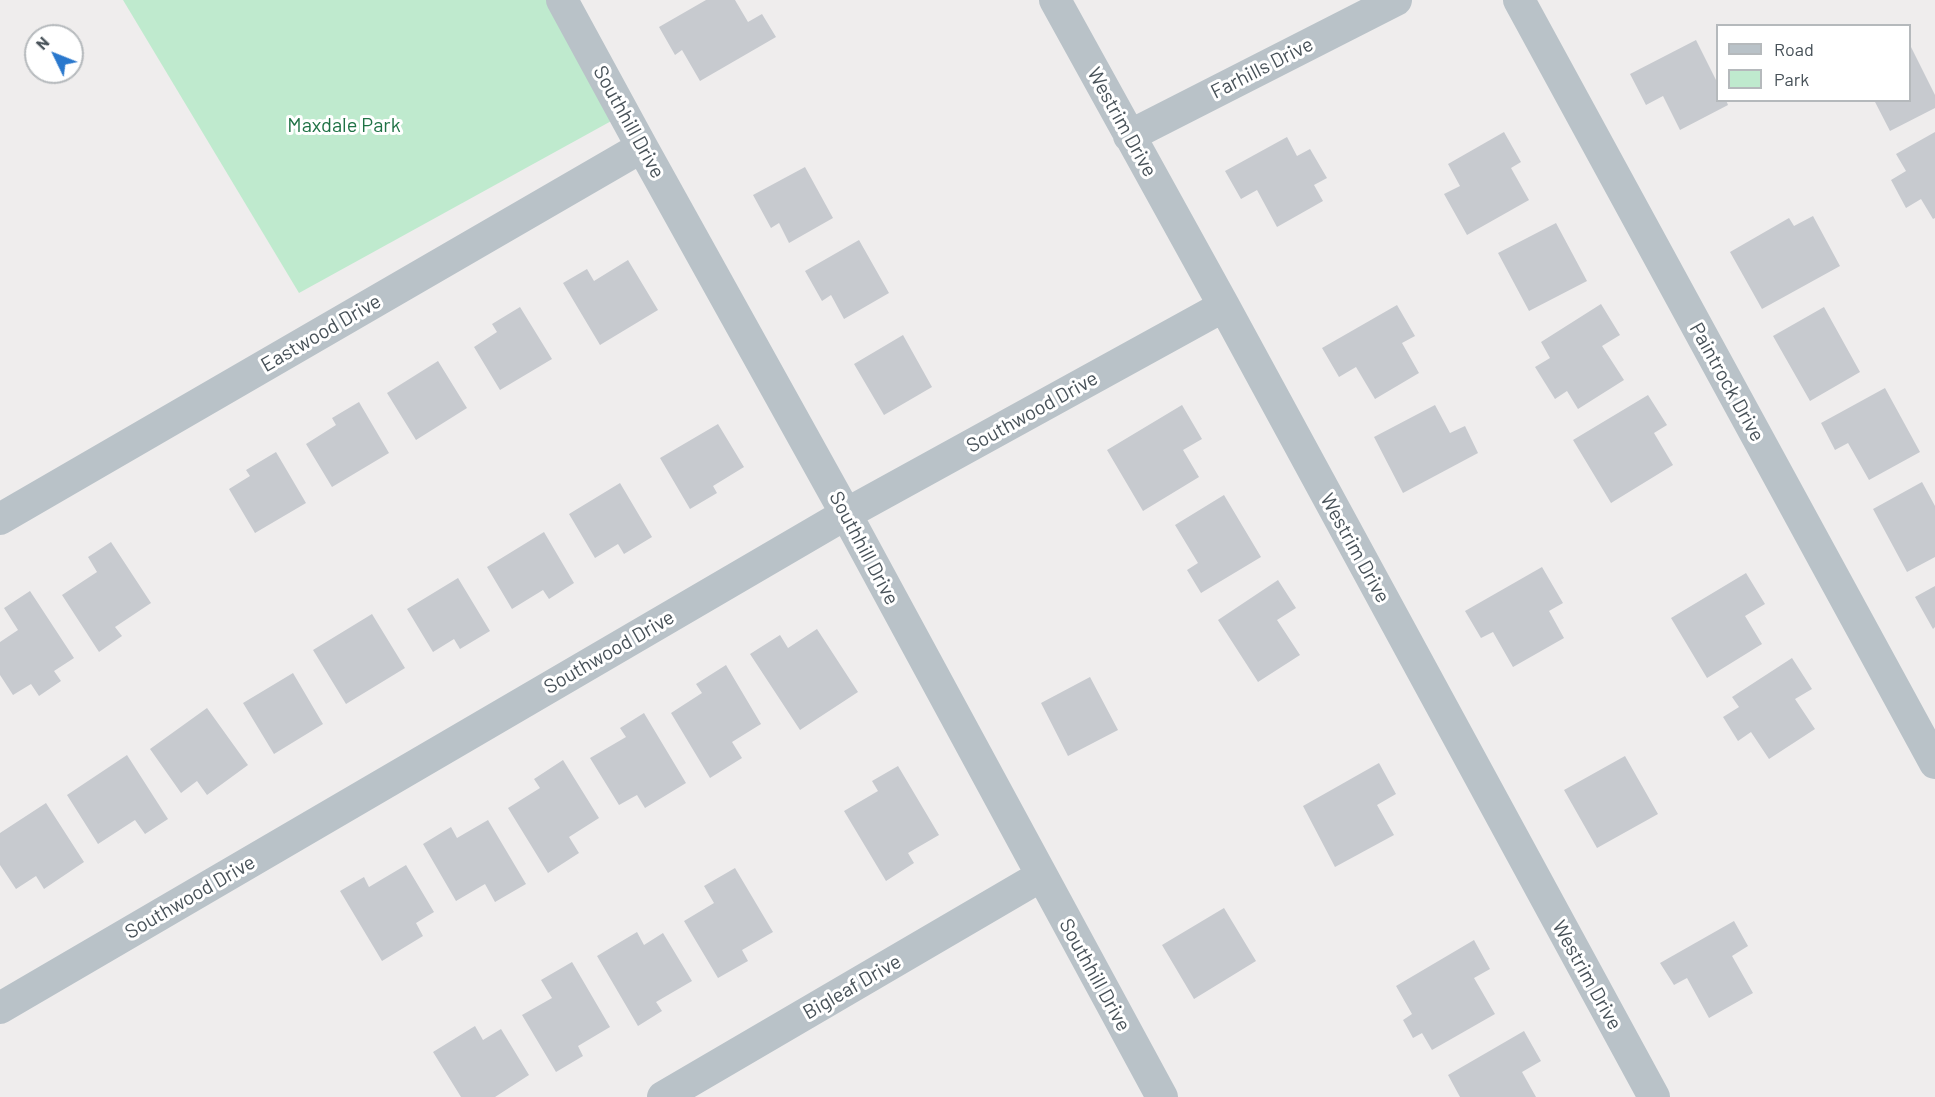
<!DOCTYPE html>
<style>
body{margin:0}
#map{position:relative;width:1935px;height:1097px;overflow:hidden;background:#efeded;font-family:Barlow,sans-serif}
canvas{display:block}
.legend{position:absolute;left:1716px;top:24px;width:195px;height:78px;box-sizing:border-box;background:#fff;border:2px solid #b5b9bc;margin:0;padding:8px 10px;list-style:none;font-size:18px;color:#475158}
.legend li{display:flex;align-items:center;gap:12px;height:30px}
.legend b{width:30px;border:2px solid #b5b9bc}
.north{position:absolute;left:24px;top:24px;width:60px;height:60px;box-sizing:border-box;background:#fff;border:2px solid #b5b9bc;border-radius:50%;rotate:313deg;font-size:16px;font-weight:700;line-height:24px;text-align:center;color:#475158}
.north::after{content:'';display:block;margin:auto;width:21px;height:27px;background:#2a78cd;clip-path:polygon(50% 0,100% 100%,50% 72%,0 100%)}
</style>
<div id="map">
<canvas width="1935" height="1097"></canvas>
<ul class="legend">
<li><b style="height:8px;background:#b9c2c8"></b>Road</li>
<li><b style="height:16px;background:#bfeace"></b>Park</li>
</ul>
<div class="north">N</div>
</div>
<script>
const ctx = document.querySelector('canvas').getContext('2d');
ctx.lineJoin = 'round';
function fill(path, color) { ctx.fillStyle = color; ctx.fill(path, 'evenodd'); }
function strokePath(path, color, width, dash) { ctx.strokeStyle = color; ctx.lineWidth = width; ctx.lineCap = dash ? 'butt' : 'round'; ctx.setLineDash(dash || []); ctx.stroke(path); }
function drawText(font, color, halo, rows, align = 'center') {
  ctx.font = font + ' Barlow,sans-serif'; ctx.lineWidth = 6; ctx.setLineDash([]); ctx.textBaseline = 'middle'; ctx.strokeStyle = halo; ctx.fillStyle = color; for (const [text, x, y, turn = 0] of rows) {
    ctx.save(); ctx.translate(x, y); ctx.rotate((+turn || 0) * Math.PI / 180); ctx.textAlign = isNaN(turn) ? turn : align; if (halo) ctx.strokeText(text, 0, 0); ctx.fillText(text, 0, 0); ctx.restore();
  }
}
const green = new Path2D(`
 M123 0H558L624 114 299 293Z`);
const building = new Path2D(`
 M706 0H735L748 22 762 14 776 37 700 81 682 50 675 55 659 27Z
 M1696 40 1718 84V100H1726L1728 105 1680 130 1663 96 1646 105 1630 74Z
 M1910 45 1935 95V108L1890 131 1874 100H1910Z
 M1504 132 1521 162 1511 168 1529 200 1467 235 1444 194 1460 186 1448 164Z
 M1935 132V218L1933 219 1921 199 1906 208 1891 180 1906 171 1896 154Z
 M1287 137 1297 156 1310 149 1327 178 1314 185 1323 201 1277 227 1257 190 1241 199 1225 171Z
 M805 167 833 218 789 243 779 223 771 228 753 195Z
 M1813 216 1840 266 1762 309 1730 252 1789 218 1794 226Z
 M1556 223 1587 281 1529 311 1498 253Z
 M859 240 889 293 844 319 831 295 822 301 805 271Z
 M628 260 658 310 600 345 563 283 587 269 594 281Z
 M1601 304 1620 335 1602 346 1624 380 1578 409 1567 391 1555 399 1535 367 1550 358 1541 342Z
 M1397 305 1415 336 1402 343 1419 373 1375 399 1356 367 1339 377 1322 348Z
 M520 307 552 359 500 390 474 347 497 332 492 324Z
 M1824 307 1860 372 1810 401 1773 336Z
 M903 335 932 387 884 415 854 364Z
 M438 361 467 408 416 440 387 393Z
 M1885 388 1920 452 1869 480 1848 443 1835 450 1821 423Z
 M1648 395 1667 425 1654 433 1673 465 1611 503 1573 440Z
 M359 402 389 453 332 487 306 444 336 425 332 418Z
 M1182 405 1202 439 1183 450 1199 477 1143 511 1107 450Z
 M1435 405 1450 433 1465 426 1478 453 1403 493 1374 437Z
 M718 424 744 467 713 486 717 493 690 509 660 458Z
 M276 452 306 503 255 533 229 489 250 476 246 470Z
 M1922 482 1935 506V557L1907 572 1873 509Z
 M620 483 652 537 624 554 618 544 595 558 569 514Z
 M1224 495 1261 557 1201 593 1187 570 1198 563 1175 525Z
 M544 532 574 583 549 599 543 590 512 609 487 567Z
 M111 542 151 603 115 627 122 636 99 652 62 595 97 572 88 557Z
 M1542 567 1563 603 1549 611 1564 638 1513 667 1493 632 1481 638 1465 611Z
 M1746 573 1765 604 1745 616 1762 644 1707 678 1671 618Z
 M458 578 490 631 460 649 454 639 433 652 407 609Z
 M1278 580 1296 608 1277 620 1300 655 1258 682 1218 620Z
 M1935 586V627L1933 629 1915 597Z
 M30 591 74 658 54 671 61 681 39 696 31 684 13 695 0 675V642L18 630 4 608Z
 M372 614 405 668 346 704 313 650Z
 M817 629 858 692 800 730 750 654 780 635 788 648Z
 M1792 658 1812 689 1795 699 1815 729 1769 759 1751 732 1738 741 1723 717 1739 707 1732 697Z
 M726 665 761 724 732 742 742 758 710 778 671 713 702 693 696 684Z
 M293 673 323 724 274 754 243 703Z
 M1090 677 1118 730 1068 756 1041 703Z
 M207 708 248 765 207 795 197 781 181 793 150 749Z
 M644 713 686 783 645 808 637 795 619 805 590 758 626 737 620 728Z
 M127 755 168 819 145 834 135 820 98 844 67 795Z
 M1625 756 1658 814 1597 848 1564 790Z
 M563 760 599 818 569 837 579 853 548 873 508 808 540 788 534 779Z
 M1379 763 1396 794 1377 805 1394 835 1335 867 1303 806Z
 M898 766 939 835 908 853 914 863 886 881 844 811 878 791 872 781Z
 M46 803 84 862 44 889 36 876 16 889 0 865V833Z
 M488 820 526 884 495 902 485 884 456 901 423 844 451 827 457 838Z
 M406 865 434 912 416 923 423 936 382 961 340 891 364 877 369 887Z
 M735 868 773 932 742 950 748 961 718 978 684 921 714 903 704 886Z
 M1224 908 1256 961 1194 999 1162 945Z
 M1734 921 1748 946 1732 956 1753 993 1709 1018 1687 978 1674 985 1660 963Z
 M637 932 644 945 663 933 692 981 656 1002 662 1011 638 1026 597 956Z
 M1474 940 1490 969 1474 978 1495 1014 1432 1050 1422 1033 1413 1038 1403 1020 1412 1014 1396 986Z
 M572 962 610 1027 578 1046 583 1056 556 1072 522 1015 552 998 541 980Z
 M475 1026 483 1040 501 1029 529 1075 495 1097H461L433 1052Z
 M1524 1031 1541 1061 1522 1072 1536 1097H1460L1448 1075Z`);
const minor = new Path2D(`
 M562 0 642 147 846 514 1162 1097
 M1055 0 1224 306 1654 1097
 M1519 0 1935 763
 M1129 136 1396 0
 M0 519 642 147
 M0 1008 846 514 1224 306
 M663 1097 1041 876`);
const streetNames = [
 ["Farhills Drive",1262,68,-27],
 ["Southhill Drive",629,122,61],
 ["Westrim Drive",1122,122,61],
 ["Eastwood Drive",321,333,-30],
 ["Paintrock Drive",1727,382,61],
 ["Southwood Drive",1032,412,-29],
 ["Southhill Drive",864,548,62],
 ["Westrim Drive",1355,548,61],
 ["Southwood Drive",609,652,-30],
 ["Southwood Drive",190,897,-30],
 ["Southhill Drive",1095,975,61],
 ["Westrim Drive",1587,975,61],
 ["Bigleaf Drive",852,987,-30]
];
const parkNames = [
 ["Maxdale Park",344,125]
];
fill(green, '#bfeace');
fill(building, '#c7cacf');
strokePath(minor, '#b9c2c8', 32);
drawText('20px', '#475158', '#fff', streetNames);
drawText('20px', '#1f7245', '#fff', parkNames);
</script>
